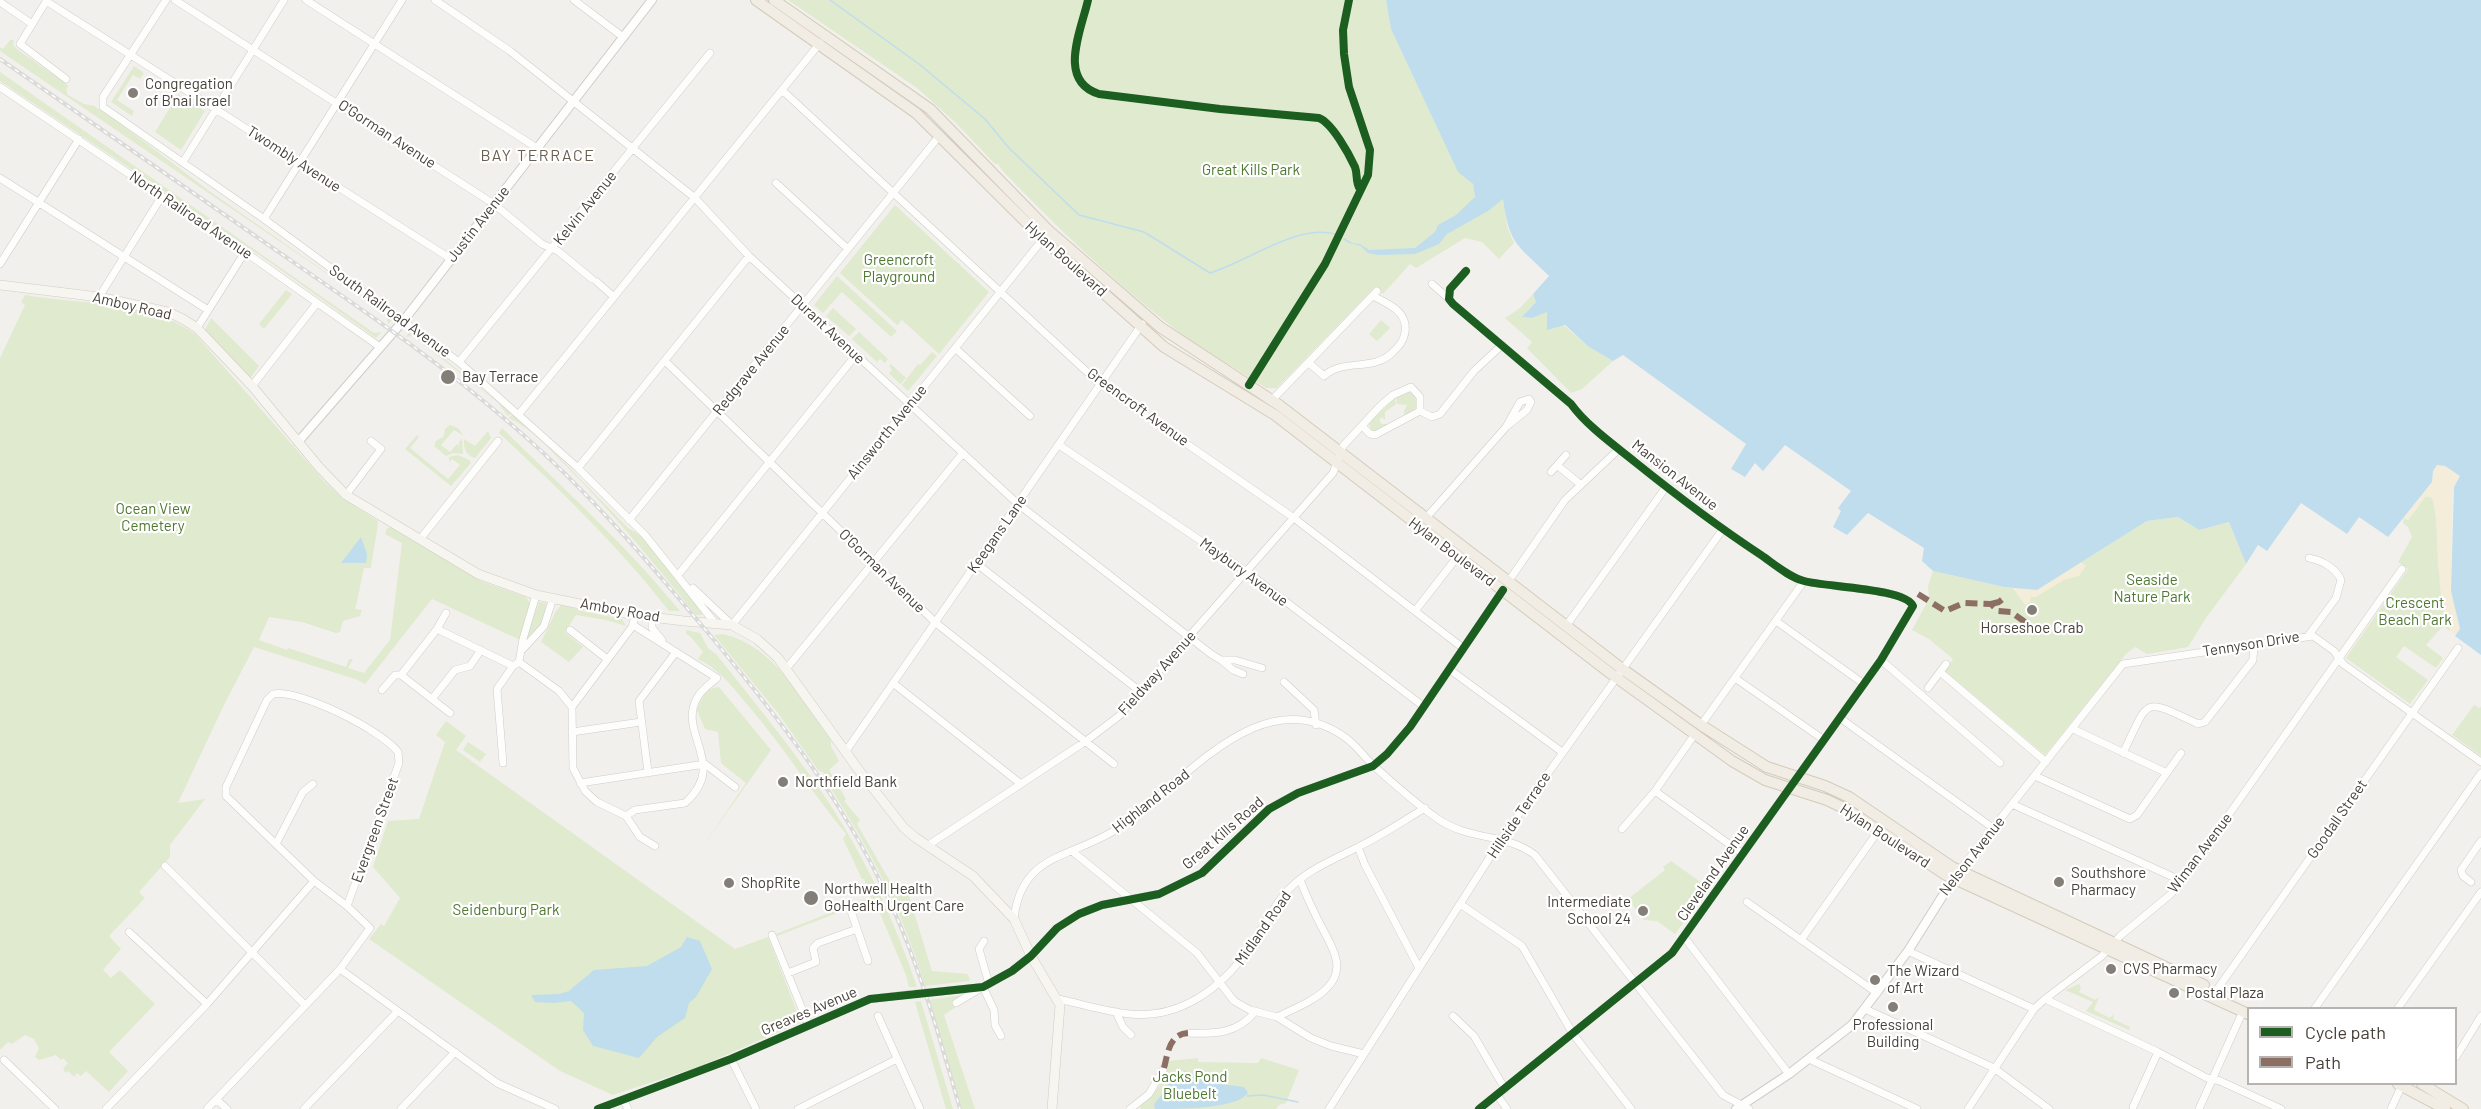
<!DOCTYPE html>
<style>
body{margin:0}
#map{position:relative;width:2481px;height:1109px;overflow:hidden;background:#f2f0ec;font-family:Barlow,sans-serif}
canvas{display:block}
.legend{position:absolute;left:2247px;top:1007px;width:210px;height:78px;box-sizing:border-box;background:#fff;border:2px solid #b6b3b0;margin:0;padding:8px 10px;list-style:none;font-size:18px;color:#484139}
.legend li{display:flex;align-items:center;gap:12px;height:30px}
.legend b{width:30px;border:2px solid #b6b3b0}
</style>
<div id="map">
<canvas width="2481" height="1109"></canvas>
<ul class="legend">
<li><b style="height:8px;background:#1b5e20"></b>Cycle path</li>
<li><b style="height:8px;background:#8d6e63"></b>Path</li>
</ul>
</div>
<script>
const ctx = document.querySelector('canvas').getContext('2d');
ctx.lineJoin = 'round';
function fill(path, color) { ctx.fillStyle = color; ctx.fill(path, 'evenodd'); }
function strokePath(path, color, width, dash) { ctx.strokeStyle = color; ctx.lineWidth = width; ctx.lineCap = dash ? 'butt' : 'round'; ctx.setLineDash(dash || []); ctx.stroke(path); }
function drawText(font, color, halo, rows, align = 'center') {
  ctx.font = font + ' Barlow,sans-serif'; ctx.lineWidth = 4.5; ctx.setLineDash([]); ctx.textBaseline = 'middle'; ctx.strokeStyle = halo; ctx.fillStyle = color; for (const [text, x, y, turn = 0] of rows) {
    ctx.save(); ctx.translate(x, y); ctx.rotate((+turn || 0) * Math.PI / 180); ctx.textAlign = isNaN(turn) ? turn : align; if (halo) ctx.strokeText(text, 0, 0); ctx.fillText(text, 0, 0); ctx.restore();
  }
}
const green = new Path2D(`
 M788 0H1386L1391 29 1458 171 1473 184 1475 197 1503 199 1507 226 1514 243 1499 259 1482 242 1465 238 1416 268 1410 264 1383 294 1375 287 1277 388H1266C1235 367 1200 349 1171 326 1111 279 1055 226 1003 171L998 164H995L955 122 917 88Z
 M10 40H14L13 45 18 50 64 82 68 86 66 90 68 95 84 104 94 106 118 122 212 193 393 319 388 324 386 315 373 305 0 51V47L3 49Z
 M134 66 144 73 140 79 133 75 117 100 134 111 132 116 111 102Z
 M0 72 374 333 381 332 376 338 271 263 0 81Z
 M174 92 205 111 181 150 155 132 178 95Z
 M895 205 989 292 939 354 902 320 897 325 840 273Z
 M837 276 897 331 891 337 842 292 823 313 814 305Z
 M286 290 292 294 264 329 259 324Z
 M1533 294 1536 302 1523 317 1532 318 1547 311 1589 347 1613 361 1582 389 1571 393 1527 348 1532 342 1505 318 1520 308Z
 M25 295C80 305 148 299 195 334L323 480 342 498 378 521C377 535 373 551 371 568H364L356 606 355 609 362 610 360 616 343 621 340 632 336 633 302 622 269 617 259 640 287 650 288 648 346 667 349 659H353L348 668 364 673 390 640 402 543 385 534 387 528 392 527 483 582 526 597 530 603 520 640 432 599 365 684 358 680 254 647 222 709 178 803 205 799 170 845V857L139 892 145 898 109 936 121 949 103 970 111 978 120 970 155 1004 109 1052 128 1071 109 1092 86 1071 81 1076 77 1073 74 1077 68 1071 66 1073 63 1069 68 1063 63 1058 61 1060 56 1055 39 1060 35 1057 39 1048 34 1039 25 1035 12 1044 8 1042 0 1050V358L25 305 21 302Z
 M833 308 856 329 849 336 826 316Z
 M211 318 259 366 252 376 249 377 205 330Z
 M1381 320 1390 328 1377 341 1369 334Z
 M410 331 511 413 508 416 498 403 413 336 406 337Z
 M859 332 888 359 885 363 880 359 877 362 852 339Z
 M932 352 937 356 908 391 902 385 918 364 920 365Z
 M891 364 906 378 900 384 889 373 892 370 889 366Z
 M1407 392 1413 393 1417 402 1415 411 1405 417 1404 411 1407 405 1397 404 1396 397Z
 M1395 398 1396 404 1385 412V420L1382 417 1379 420 1382 424H1390L1376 431 1371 430 1369 424 1371 421Z
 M512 414 558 456 628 528 642 536 704 612 702 615H696C654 563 613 513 566 466 549 449 531 428 509 418Z
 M450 425 458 428 464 436 454 430 441 445 450 452 457 444 459 446V442L462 438 463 454 453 453 446 456 434 446 436 441 444 436 445 429Z
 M502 428C563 488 627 546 680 611H669C619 546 559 489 499 433Z
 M488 431 491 438 475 458C466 456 463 447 464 439L475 446Z
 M417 435 419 437 410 448 448 479 460 465 452 459 449 462V457L458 455 469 460 471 463 451 486 405 449Z
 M2426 496 2432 498 2436 511 2438 565 2450 631 2443 626 2426 645 2443 658 2436 668 2404 646 2396 657 2428 680 2410 704 2346 658 2408 569 2398 562 2412 537 2408 527 2403 523 2404 518 2408 520Z
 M2178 517 2199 530 2229 522 2246 564 2206 618 2188 647 2147 654 2135 647 2126 654 2045 755 1945 671 1953 659 1929 639 1912 630 1929 599 1928 586 1933 571 2004 587 2037 590 2147 521Z
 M539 602 546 603C547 618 538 631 527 641L526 637Z
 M562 604 586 612 622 619 626 626 606 620 576 615 565 632 583 647 569 662 541 642 556 611Z
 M686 630 700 633 708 648 716 654C752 699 788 743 821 791 862 851 894 918 917 987H909L906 975 874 899H871L864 879H862L843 839 846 834C813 794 785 749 751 709 734 689 722 671 698 659L703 652 690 636 686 634Z
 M723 634C775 646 801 699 831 740V746L839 761 829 770 846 799 844 801 860 820 857 824 895 890 909 884V896L932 971 968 974 970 981 925 986C903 911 866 841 823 777L824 773 818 770 778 713 714 635Z
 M719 687 771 750 699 852 746 783 721 763 718 732 705 729 697 710C700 700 707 687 719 687Z
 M2474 705 2480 708 2481 706V756L2452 735Z
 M446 721 466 736 456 750 735 949 768 937 801 1022 701 1066 613 1095 560 1071 369 939 381 924 384 926 400 898 373 867 388 821 419 819 445 742 436 735Z
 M468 742 486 754 480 762 463 750Z
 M1671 861 1709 888 1675 934 1657 921 1644 920 1628 899 1665 870 1663 867Z
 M865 899 866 902 777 936 776 934Z
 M2079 984 2081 987 2079 992 2095 1000 2099 997 2094 1010 2110 1018 2114 1014 2113 1019 2130 1027 2129 1030 2086 1011 2093 1002 2065 990Z
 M961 995 953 1001 956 1007 944 1015 975 1109H962L929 1000Z
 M921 1001 953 1109H946L915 1002Z
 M1198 1058V1062L1258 1063 1261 1058 1299 1070 1286 1103 1279 1105 1276 1109H1141L1139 1106C1159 1090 1163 1085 1168 1061Z`);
const sand = new Path2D(`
 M2437 465 2445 466 2460 476 2452 491 2451 591 2460 629 2455 636C2433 616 2442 528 2432 498L2426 496 2407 520 2404 518 2432 482 2433 471Z
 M2081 562 2086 566 2079 576 2064 580 2036 597H2031L2030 602 2025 605 2012 587 2037 590Z`);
const water = new Path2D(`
 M1386 0H2481V655L2455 636 2460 629 2451 591 2454 487 2460 476 2445 466 2437 465 2433 471 2432 482 2388 537 2359 517 2347 534 2301 503 2267 551 2258 545 2246 564 2229 522 2199 530 2178 517 2147 521 2037 590 2004 587 1933 571 1922 561 1924 548 1868 513 1847 535 1833 527 1841 511 1838 508 1851 491 1785 445 1763 471 1755 463 1745 477 1731 469 1746 444 1623 355 1613 361 1589 347 1565 325 1547 330V312L1532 318 1522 317 1536 302 1533 294 1549 276C1518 245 1509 245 1503 199L1488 211 1447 234 1439 244 1415 254 1378 255 1368 253 1361 246 1350 243 1360 244 1369 250 1415 248 1435 232 1438 225 1456 215 1475 197 1473 184 1458 172 1391 29Z
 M361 537 367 554 366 563H341Z
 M687 937 700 941 712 969 696 997 689 1003 685 1018 657 1037 639 1058 593 1046 583 1030 584 1013 571 1001 554 1003 535 1002 531 995 559 994 569 991 594 970 647 966 681 947Z
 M1186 1071 1213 1083 1244 1087 1248 1093C1237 1109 1179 1109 1155 1109L1154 1104 1164 1092 1169 1078Z`);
const stream = new Path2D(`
 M830 0 919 64 985 119 1009 148 1079 215 1144 232 1210 273C1247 262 1296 224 1335 234
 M1344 239 1351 243
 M1247 1096 1263 1095 1298 1102`);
const minor = new Path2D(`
 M47 0 20 44 66 79
 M166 0 103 97V107L264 219 459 362 578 468 645 535 715 623
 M175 0 494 204 542 244 558 251 592 279
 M306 0 537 148
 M435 0 510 51 695 198 749 256 1018 504 1211 654 1221 660H1235L1262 668
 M574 0 623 37
 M46 1 451 259
 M0 2 32 24
 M0 87 245 252 380 347
 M782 90 1100 384 1294 518 1463 648
 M183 162 284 0
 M0 178 208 310
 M776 183 848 249
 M264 219 402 0
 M0 264 79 139
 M1466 271 1450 289 1449 299 1453 304 1571 404C1587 426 1614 445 1635 462 1676 495 1717 526 1761 555 1774 564 1789 577 1804 581 1824 587 1905 588 1913 606L1881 660 1672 953 1479 1109
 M597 282 614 297
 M1432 284 1449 299
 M99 297 162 196
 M197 328 245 252
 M955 348 1030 416
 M665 361 936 623 1114 764
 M459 362 710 53
 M1309 363 1324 376C1343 358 1374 372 1393 352 1399 346 1404 341 1405 332 1408 311 1388 304 1373 296
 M252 386 317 303
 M1272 400 1377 291
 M1420 411 1432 417 1440 414 1474 371 1502 345
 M519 414 820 43
 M1362 426 1370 434 1375 435 1420 411
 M1059 445 1247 572 1423 706
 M1558 466 1580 484
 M578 468 749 256
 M1551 472 1566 455
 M346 495 381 449 371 441
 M1426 518 1506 427 1527 410 1531 402 1529 399 1520 402 1506 427
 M629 520 940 135
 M421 538 498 441
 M977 564 1141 692
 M678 575 856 355
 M1508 582 1565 500 1619 449
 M693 588 732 625 1043 239
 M536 595 523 639 519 662 559 691 572 707 573 768 585 791 597 802 626 816 640 837 655 846
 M1415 611 1458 556
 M652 617V628L662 640
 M1776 621 1864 684
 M1566 626 1666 487
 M437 629 513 666
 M570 630 607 659
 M2308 636 2336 598 2341 580C2336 568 2321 560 2309 558
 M523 649 544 626 553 598
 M1221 660 1233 670 1243 674
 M1881 660 2000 763
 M786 669 963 453
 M1449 669 1562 752
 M1940 672 2046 762
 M401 675 450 713
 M1735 678 1824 740
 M1284 682 1314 710 1316 725
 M893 683 1021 784
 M1928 688 1946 664
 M382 690 395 675H401L437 629 446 613
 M432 699 455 670 470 666 481 650
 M572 707 632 627 634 620
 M1840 718 1993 828
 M1701 725 1804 581
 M2073 729 2167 773
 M572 732 641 722
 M846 751 1142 324
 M2123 753C2150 698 2141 697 2198 724L2205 722 2253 660 2254 644
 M503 763 497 689 513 666 519 662
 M648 772 639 701 676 652
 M2035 776 2130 819 2137 815 2181 753
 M580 783 705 764 735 787
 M1655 791 1743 854
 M2012 804 2182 881
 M626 816 635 810 685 803C729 764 677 734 697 698 701 690 710 684 717 678L633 625
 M1622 829 1655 791 1695 734
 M276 844 303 792 313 784
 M927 846 1086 741 1119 716 1333 473 1343 446 1381 405 1393 395 1411 387 1420 397V411
 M1358 847 1365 865 1419 968
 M1072 851 1197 953 1234 1001 1250 1010 1277 1017 1311 1038 1331 1046 1364 1054
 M165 866 305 1005
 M1959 871 2123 664 2313 636 2334 651 2343 664 2481 762
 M2471 882 2463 876 2461 870 2481 841
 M1747 902 1877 993
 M1460 904 1522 946 1573 1034 1631 1109
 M851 911 868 961
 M1014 919C1021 855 1068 858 1112 832 1179 792 1258 674 1346 738 1357 746 1365 758 1375 767 1395 785 1416 804 1438 819 1470 841 1506 833 1535 855L1723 1095 1749 1109
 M129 932 207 1004
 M772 935 809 1026
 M1684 937 1789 1074
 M1801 940 1879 830
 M984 941 979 949 989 984
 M1908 951 2034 1009
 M340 969 497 1083 555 1109
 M788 973 816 962 813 948 818 943 857 929
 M2216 991 2458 648
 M935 992 983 987 1012 971 1031 956 1057 928 1079 914 1102 905 1159 894 1202 873 1269 809 1298 793 1373 766 1387 754 1410 727 1503 590
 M1058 999C1082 1004 1106 1012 1130 1014 1179 1019 1221 989 1248 950 1262 931 1272 907 1288 890 1308 869 1333 860 1358 847 1381 836 1403 821 1425 808
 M2045 999 2158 1052 2207 1078 2220 1081 2281 1109
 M956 1003 983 987 994 1010 995 1025 1001 1036
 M2315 1008 2481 773
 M2398 1008 2481 892
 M1865 1009 1994 1068 2049 1109
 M1116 1012 1123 1027 1131 1035
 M878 1016 920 1109
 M1453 1016 1474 1036 1505 1089
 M1277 1017C1293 1009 1314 1001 1326 989 1349 968 1330 944 1319 922 1312 908 1305 894 1300 879
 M1188 1033C1216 1034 1237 1034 1256 1011
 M2456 1057 2481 1016
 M731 1059 756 1109
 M1809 1059 1917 1109
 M4 1060 55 1109
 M1497 1095 1507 1109
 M216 1099 227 1109
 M623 1099 628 1109
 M2133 1107 2158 1052
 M106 1109 207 1004 314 881
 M207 1109 340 969 370 928 347 906 314 881 226 796V787L267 700 273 694C300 689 381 730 398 752L399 763 347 906
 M304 1109 398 1011
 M401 1109 455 1052
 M598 1109 731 1059 870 999 912 994
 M798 1109 897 1059
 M1130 1109 1149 1094 1164 1068
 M1329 1109 1506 832 1723 529
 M1968 1109 2034 1009 2045 999 2102 956 2120 936 2171 894 2182 881 2402 569
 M2199 1109 2243 1011
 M2391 1109 2402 1085`);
const tertiary = new Path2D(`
 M298 442 404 320 652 0
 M1736 1109 1789 1074 1852 1025 1908 951 1957 873`);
const secondary = new Path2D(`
 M0 285 99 297 168 312 183 319 197 328 252 386 319 467 346 495 478 574 536 595 634 615 684 621 732 625 757 639 778 658 858 769 904 828 916 838 973 876 1014 919 1031 956 1060 1005 1052 1109`);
const primary = new Path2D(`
 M756 0 916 113 1043 239 1164 347 1275 415 1610 673 1732 761 1765 780 1827 800 1848 810 1946 875 2248 1014
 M774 0 930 109 1048 230 1160 327 1279 405 1621 668 1701 725 1767 767 1825 786 1849 797 1952 867 2204 985
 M2398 1084 2445 1109
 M2422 1084 2463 1109`);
const rail = new Path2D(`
 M0 59C85 118 169 176 254 235 342 296 432 355 513 426 588 490 651 565 714 640 776 715 837 793 880 881 916 953 938 1032 960 1109`);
const minorBridge = new Path2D(`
 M912 994 935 992`);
const quiet = new Path2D(`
 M1918 594 1945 611 1964 603 1991 604 1998 611 2011 612 2025 622
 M1991 604 1999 602 2005 597
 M1164 1068C1168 1053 1169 1034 1188 1033`);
const cycleway = new Path2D(`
 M1088 0C1081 31 1057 81 1099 94L1220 109 1319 118C1332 123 1349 154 1355 167 1358 175 1355 182 1360 189
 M1466 271 1450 289 1449 299 1453 304 1571 404C1587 426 1614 445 1635 462 1676 495 1717 526 1761 555 1774 564 1789 577 1804 581 1824 587 1905 588 1913 606L1881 660 1672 953 1479 1109
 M1249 385 1325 264 1368 175 1370 150 1349 87 1344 54 1343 30 1349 0
 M598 1109 731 1059 870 999 983 987 1012 971 1031 956 1057 928 1079 914 1102 905 1159 894 1202 873 1269 809 1298 793 1373 766 1387 754 1410 727 1503 590`);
const markers = [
 [133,93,6,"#847e78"],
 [448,377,8,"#847e78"],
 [2032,610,6,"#847e78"],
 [783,782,6,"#847e78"],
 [2059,882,6,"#847e78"],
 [729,883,6,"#847e78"],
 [811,898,8,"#847e78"],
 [1643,911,6,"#847e78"],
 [2111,969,6,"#847e78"],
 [1875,980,6,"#847e78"],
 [2174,993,6,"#847e78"],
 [1893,1007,6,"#847e78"]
];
const poiNames = [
 ["Congregation",145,84],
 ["of B'nai Israel",145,101],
 ["Bay Terrace",462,377],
 ["Horseshoe Crab",2032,628,"center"],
 ["Northfield Bank",795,782],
 ["Southshore",2071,873],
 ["Pharmacy",2071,890],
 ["ShopRite",741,883],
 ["Northwell Health",824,889],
 ["GoHealth Urgent Care",824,906],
 ["Intermediate",1631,902,"right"],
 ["School 24",1631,919,"right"],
 ["CVS Pharmacy",2123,969],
 ["The Wizard",1887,971],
 ["of Art",1887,988],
 ["Postal Plaza",2186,993],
 ["Professional",1893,1025,"center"],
 ["Building",1893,1042,"center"]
];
const streetNames = [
 ["O'Gorman Avenue",387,134,33],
 ["Twombly Avenue",294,159,33],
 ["Kelvin Avenue",585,208,-51],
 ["North Railroad Avenue",191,215,34],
 ["Justin Avenue",478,224,-52],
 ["Hylan Boulevard",1066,259,42],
 ["Amboy Road",132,306,13],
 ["South Railroad Avenue",390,311,36],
 ["Durant Avenue",828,329,43],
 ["Redgrave Avenue",751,370,-51],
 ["Greencroft Avenue",1138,407,36],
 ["Ainsworth Avenue",887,432,-51],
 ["Mansion Avenue",1675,475,38],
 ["Keegans Lane",997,534,-55],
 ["Hylan Boulevard",1452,552,37],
 ["O'Gorman Avenue",882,571,44],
 ["Maybury Avenue",1244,572,36],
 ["Amboy Road",620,610,10],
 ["Tennyson Drive",2251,644,-9],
 ["Fieldway Avenue",1157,673,-48],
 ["Highland Road",1151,801,-38],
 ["Hillside Terrace",1519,815,-56],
 ["Goodall Street",2337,819,-55],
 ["Evergreen Street",375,830,-70],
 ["Great Kills Road",1223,833,-41],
 ["Hylan Boulevard",1885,836,33],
 ["Wiman Avenue",2200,853,-53],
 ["Nelson Avenue",1972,856,-52],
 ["Cleveland Avenue",1713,873,-55],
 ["Midland Road",1263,928,-55],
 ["Greaves Avenue",809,1011,-23]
];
const parkNames = [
 ["Great Kills Park",1251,170],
 ["Greencroft",899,260],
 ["Playground",899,277],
 ["Ocean View",153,509],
 ["Cemetery",153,526],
 ["Seaside",2152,580],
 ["Nature Park",2152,597],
 ["Crescent",2415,603],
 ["Beach Park",2415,620],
 ["Seidenburg Park",506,910],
 ["Jacks Pond",1190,1077],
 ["Bluebelt",1190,1094]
];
const neighbourhoodNames = [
 ["BAY TERRACE",538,156]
];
fill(green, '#e0eace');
fill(sand, '#f4edd9');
fill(water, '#c0dded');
strokePath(stream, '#c0dded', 1.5);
strokePath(minor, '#cfccc8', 8);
strokePath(tertiary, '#cfccc8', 10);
strokePath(secondary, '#d0cdc4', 10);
strokePath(primary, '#d3cbbb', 12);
strokePath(minor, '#fdfdfc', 7);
strokePath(tertiary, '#fdfdfc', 8);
strokePath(secondary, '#f7f5f0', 9);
strokePath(primary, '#f1ede5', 10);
strokePath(rail, '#dadad9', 4);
strokePath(rail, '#fff', 1.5, [4.5]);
strokePath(minorBridge, '#cfccc8', 8, []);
strokePath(minorBridge, '#fdfdfc', 7);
strokePath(quiet, '#8d6e63', 6, [12, 6]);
strokePath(cycleway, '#1b5e20', 8);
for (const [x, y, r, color] of markers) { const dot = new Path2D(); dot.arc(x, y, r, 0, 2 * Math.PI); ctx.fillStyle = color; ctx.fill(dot); strokePath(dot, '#fff', 2); }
drawText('15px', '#484139', '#fff', poiNames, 'left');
drawText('15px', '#484139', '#fff', streetNames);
drawText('15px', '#4d782e', '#fff', parkNames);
ctx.letterSpacing = '1.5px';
drawText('16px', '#6b5f50', '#fff', neighbourhoodNames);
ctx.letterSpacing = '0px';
</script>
